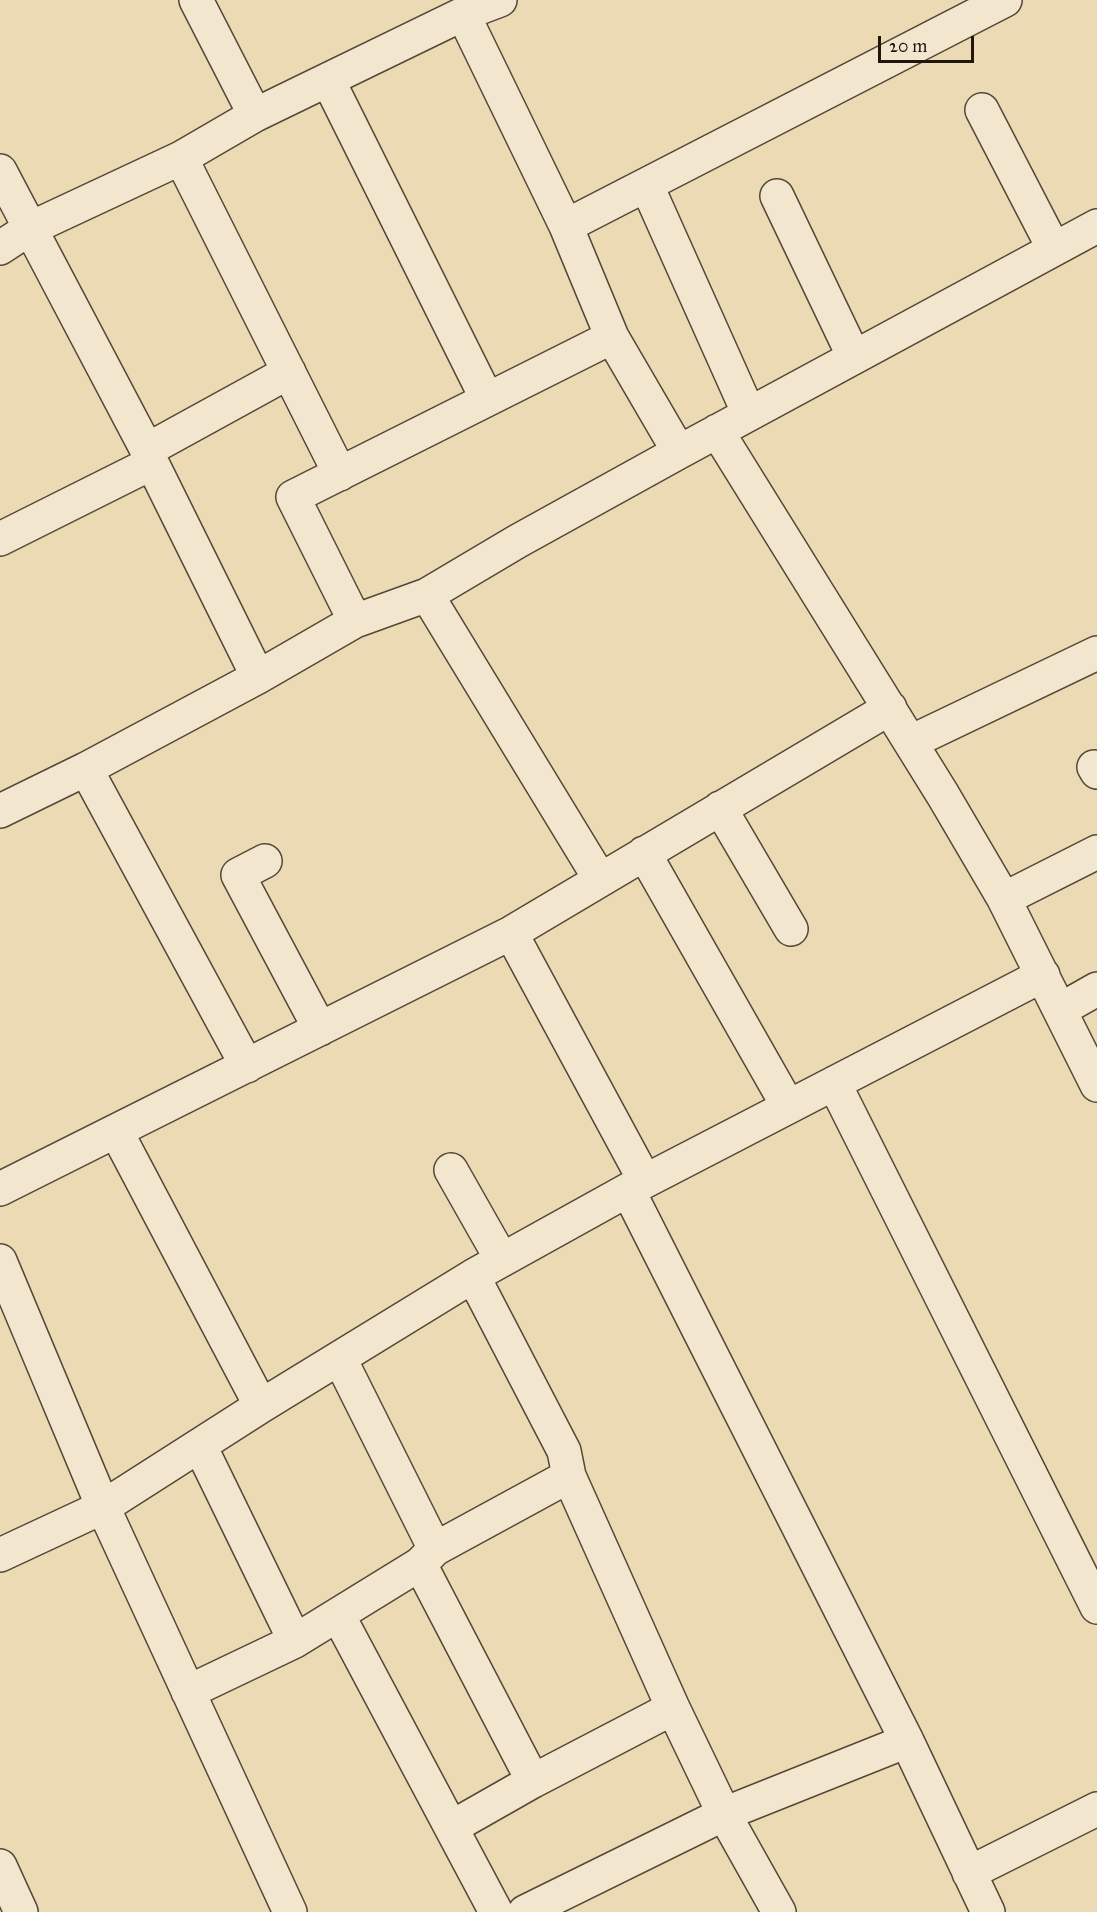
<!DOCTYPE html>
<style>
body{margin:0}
#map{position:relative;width:1097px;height:1912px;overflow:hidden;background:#ebdab3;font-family:"IM FELL Great Primer",serif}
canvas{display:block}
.scale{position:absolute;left:878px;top:36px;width:96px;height:27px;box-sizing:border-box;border:3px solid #20160c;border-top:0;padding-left:8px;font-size:18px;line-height:21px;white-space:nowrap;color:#20160c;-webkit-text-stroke:4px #f2e7ce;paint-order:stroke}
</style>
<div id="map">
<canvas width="1097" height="1912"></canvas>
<div class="scale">20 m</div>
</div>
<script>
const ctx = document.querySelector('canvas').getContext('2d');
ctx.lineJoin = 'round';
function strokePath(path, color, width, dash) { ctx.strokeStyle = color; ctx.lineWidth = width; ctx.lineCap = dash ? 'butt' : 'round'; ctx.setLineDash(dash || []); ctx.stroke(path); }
const minor = new Path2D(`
 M196 0 255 115
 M463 14 566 226 612 337 679 452
 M328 80 487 399
 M982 110 1054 249
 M181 158 340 474
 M0 171 147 450 152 463 258 677
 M647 186 749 414
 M777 196 854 357
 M566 226 1005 0
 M0 248 29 229 181 158 255 115 463 14 500 0
 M717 431 943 795 1004 899 1097 1085
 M147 450 289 372
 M0 539 152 463
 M427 595 600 879
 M355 621 293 497 612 337
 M911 742 1097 653
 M1094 767 1097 772
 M86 769 247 1066
 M720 808 791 929
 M0 811 86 769 258 677 355 621 427 595 518 541 679 452 1097 226
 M644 853 788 1106
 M265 861 238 875 320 1029
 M1004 899 1097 852
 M511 933 645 1181
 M1060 1010 1097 989
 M834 1083 1097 1607
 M116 1131 261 1406
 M451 1170 502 1260
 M0 1189 511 933 890 708
 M628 1190 907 1741 988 1912
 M0 1261 103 1507 290 1912
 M473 1276 564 1451 569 1476 673 1708 724 1814 779 1912
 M340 1359 435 1549
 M200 1446 295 1641
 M0 1555 103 1507 261 1406 473 1276 628 1190 1043 975
 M420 1564 533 1781
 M338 1615 496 1912
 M188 1692 295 1641 420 1564 435 1549 569 1476
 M452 1827 533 1781 673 1708
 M0 1866 21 1912
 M969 1873 1097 1809
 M525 1912 724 1814 907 1741`);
strokePath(minor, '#534736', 36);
strokePath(minor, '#f2e7ce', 33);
</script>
